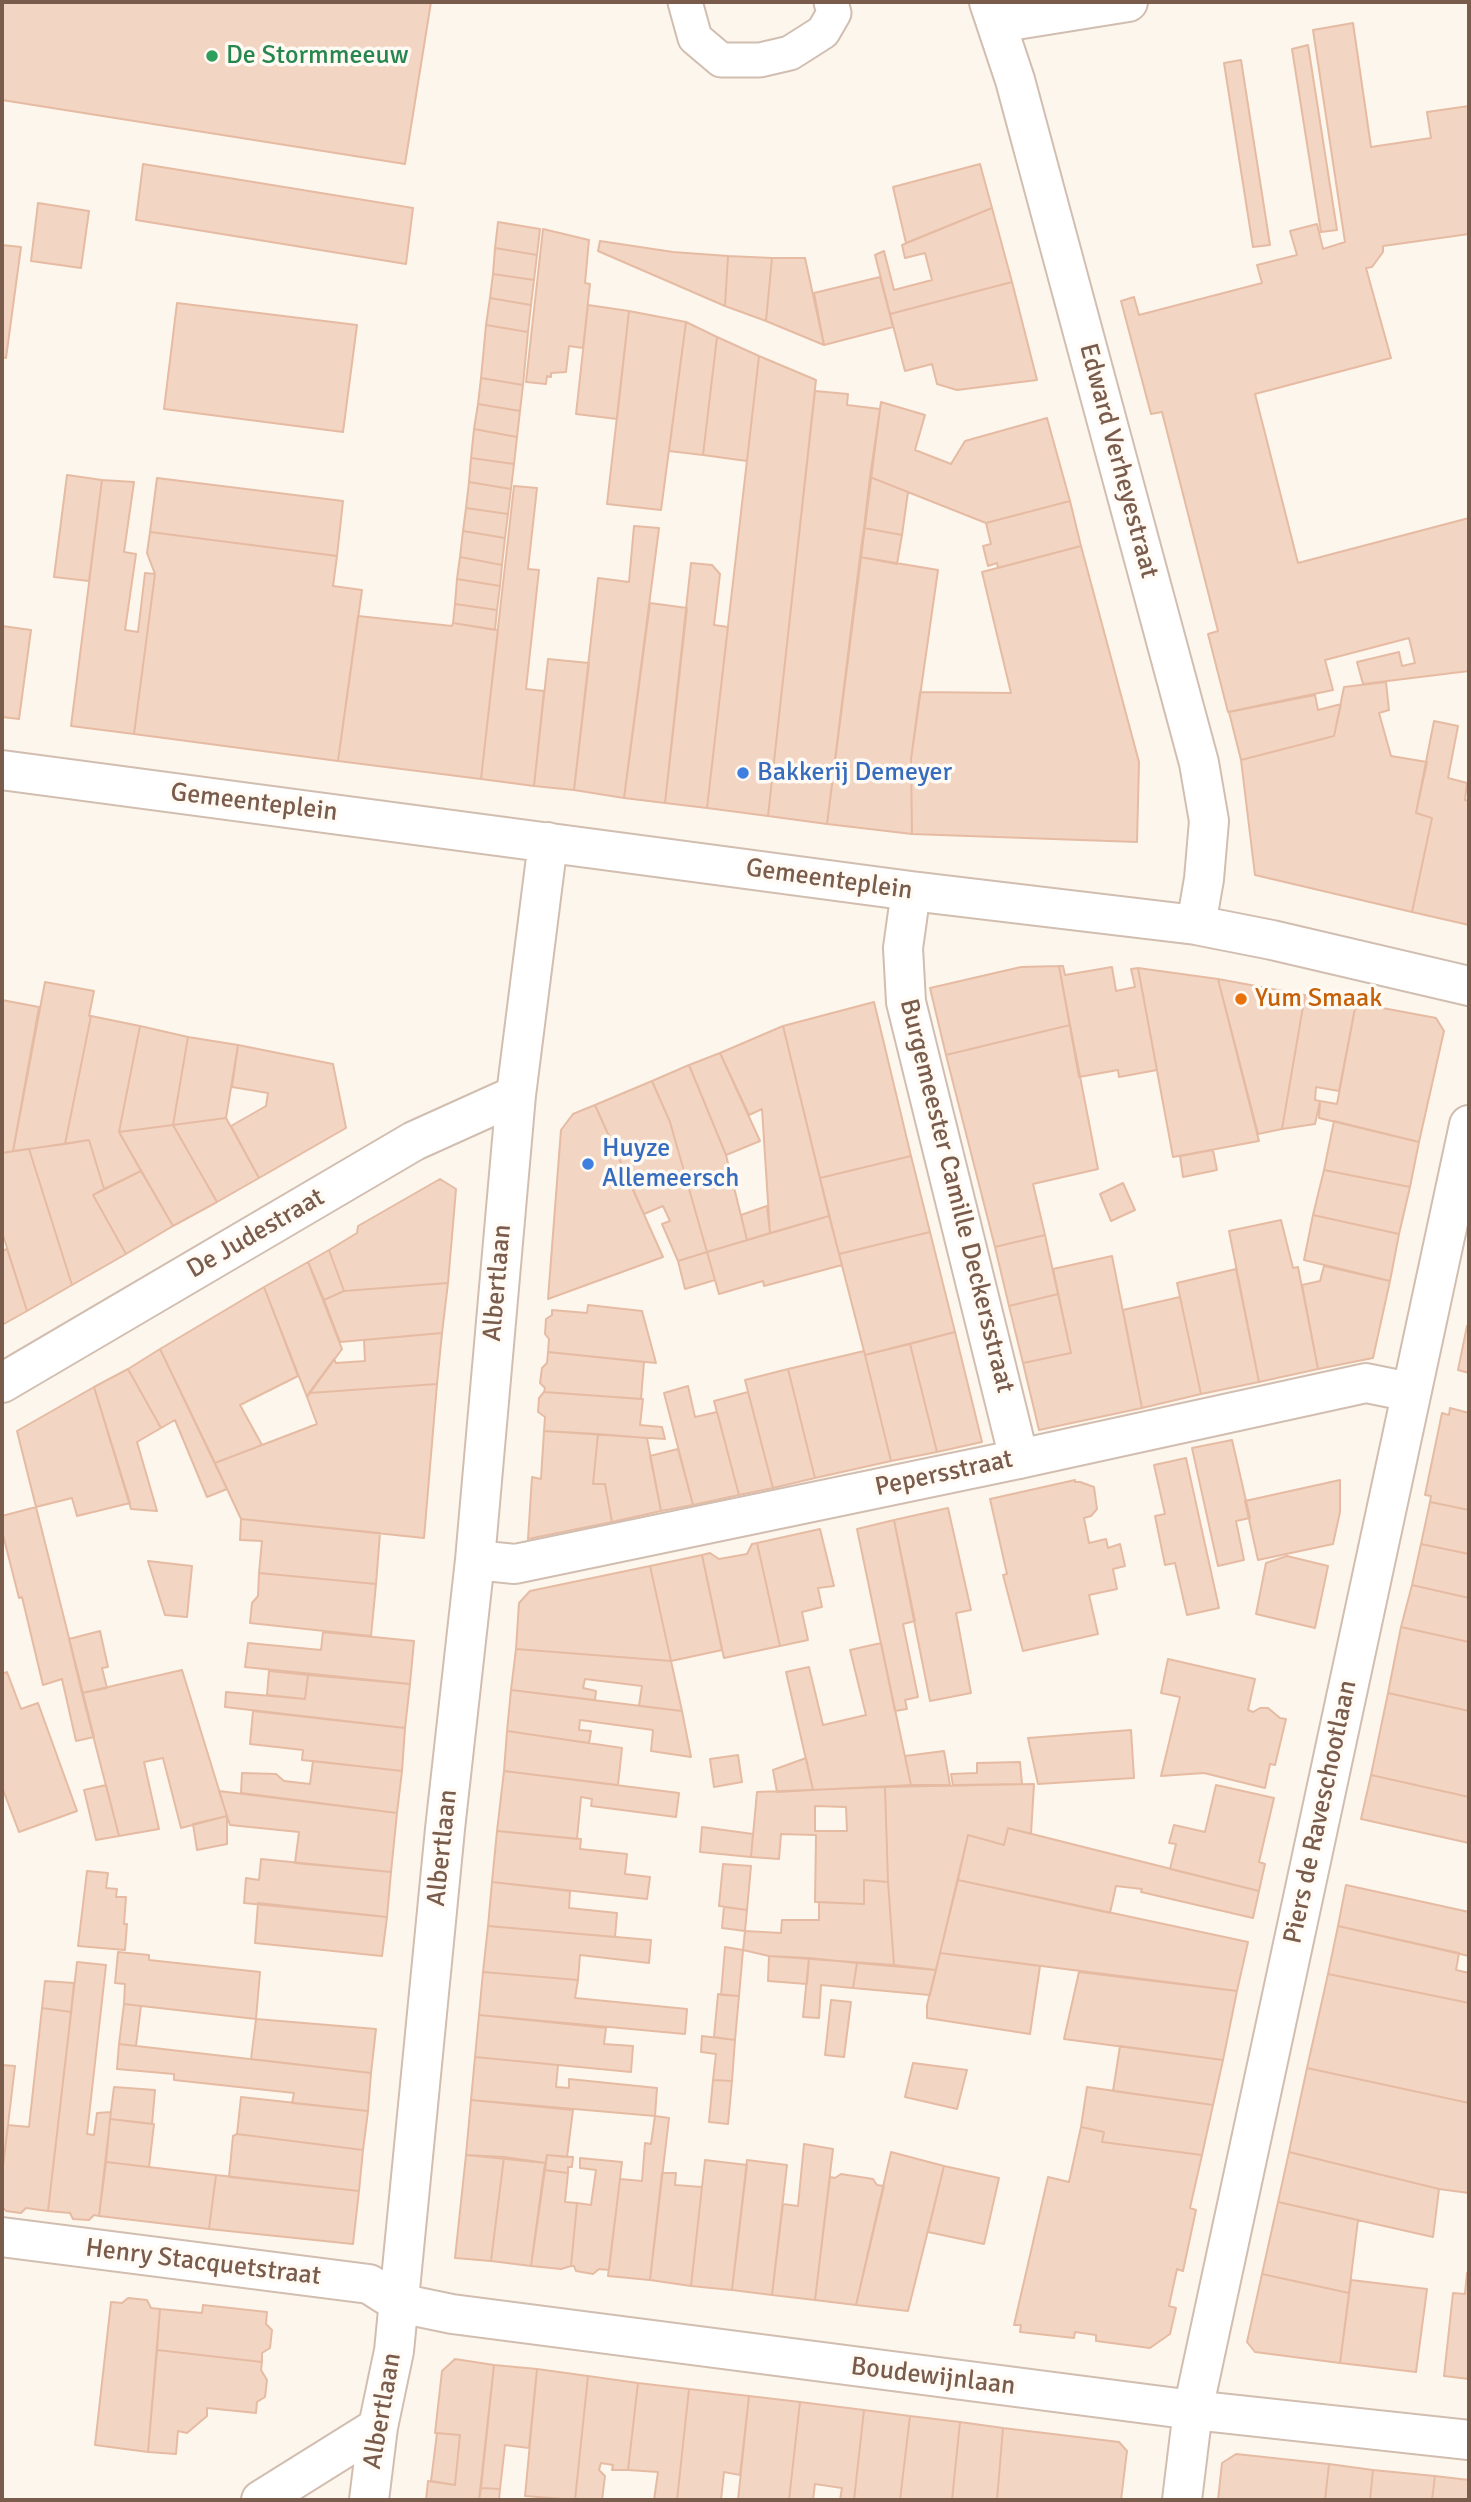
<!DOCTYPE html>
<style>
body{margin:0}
#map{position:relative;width:1471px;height:2502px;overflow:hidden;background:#fdf6ec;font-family:Signika,sans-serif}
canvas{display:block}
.frame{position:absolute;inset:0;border:4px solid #7a5c4d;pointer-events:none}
</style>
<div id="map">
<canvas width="1471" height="2502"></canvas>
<div class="frame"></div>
</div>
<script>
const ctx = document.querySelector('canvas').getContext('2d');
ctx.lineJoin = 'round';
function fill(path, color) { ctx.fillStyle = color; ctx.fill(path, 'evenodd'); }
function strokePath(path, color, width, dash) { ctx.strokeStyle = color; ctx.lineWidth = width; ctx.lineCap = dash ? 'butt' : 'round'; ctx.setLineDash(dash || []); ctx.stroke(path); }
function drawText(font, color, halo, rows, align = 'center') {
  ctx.font = font + ' Signika,sans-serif'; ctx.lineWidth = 7; ctx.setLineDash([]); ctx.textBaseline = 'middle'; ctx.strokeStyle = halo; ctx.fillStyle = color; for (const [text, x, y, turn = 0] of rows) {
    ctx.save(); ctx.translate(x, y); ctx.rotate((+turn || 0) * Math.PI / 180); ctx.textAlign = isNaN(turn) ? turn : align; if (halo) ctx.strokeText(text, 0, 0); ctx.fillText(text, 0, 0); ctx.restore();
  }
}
const building = new Path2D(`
 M2 2H431L405 164 2 100Z
 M1353 23 1371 147 1431 138 1427 112 1469 106V234L1383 246V252L1372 267 1366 268 1391 358 1255 394 1298 563 1469 518V671L1363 684 1357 662 1399 652 1402 666 1415 663 1409 638 1325 660 1333 690 1228 712 1208 634 1218 631 1162 412 1151 414 1121 301 1134 297 1139 315 1262 283 1257 265 1297 255 1290 231 1317 224 1323 249 1345 242 1313 30Z
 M1308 45 1337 230 1321 232 1292 49Z
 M1241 60 1270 245 1253 247 1224 63Z
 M143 164 413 208 406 264 136 220Z
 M980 164 992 208 906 243 893 187Z
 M38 203 89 211 81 268 31 261Z
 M992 208 1012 282 890 314 875 255 884 251 894 290 932 280 925 253 905 258 902 245Z
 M498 222 540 229 537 255 495 248Z
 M543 229 589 240 585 283 590 284 583 348 569 346 566 372 551 373V377L547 376 546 384 526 382Z
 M600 241 673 252 728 256 725 306 598 251Z
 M2 245 21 247 6 358 2 357Z
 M495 248 537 255 534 280 493 274Z
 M728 256 772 258 766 321 725 306Z
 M772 258H805L824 345 766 321Z
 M493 274 534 280 531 305 490 298Z
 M880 277 893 327 824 345 814 293Z
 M1012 282 1037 380 957 390 937 384 932 364 905 371 890 314Z
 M490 298 531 305 528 332 486 325Z
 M177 303 357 325 343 432 164 409Z
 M588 305 629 311 617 419 576 414Z
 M629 311 686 322 661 510 607 504Z
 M686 322 717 337 703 455 669 451Z
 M486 325 528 332 523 385 481 378Z
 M717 337 759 356 747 461 703 455Z
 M759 356 816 380 768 816 707 808Z
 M481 378 523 385 520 411 478 404Z
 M815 391 848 394 847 405 880 409 827 824 768 816Z
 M881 402 925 415 915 450 951 464 965 441 1047 418 1070 501 986 523 870 477Z
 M478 404 520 411 517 437 474 429Z
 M474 429 517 437 514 464 471 458Z
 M471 458 514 464 511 489 469 482Z
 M67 475 102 480 89 581 54 577Z
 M870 477 908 492 902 535 864 528Z
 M157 478 343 501 337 556 150 532Z
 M102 480 134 482 124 552 136 554 125 630 138 632 145 573 155 574 134 734 71 726Z
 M469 482 511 489 508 514 466 508Z
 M514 486 537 488 528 569 539 570 526 689 544 691 534 786 481 779Z
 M1070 501 1081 546 998 568 997 563 988 566 983 546 991 544 986 523Z
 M466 508 508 514 505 538 463 531Z
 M634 526 659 528 624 798 574 790 598 578 629 582Z
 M864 528 902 535 897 564 860 557Z
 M463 531 505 538 502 565 460 557Z
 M150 532 337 556 333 586 362 590 338 761 134 734 155 574 147 553Z
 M1081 546 1139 762 1137 842 912 834 911 759 920 692 1011 693 982 572Z
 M460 557 502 565 500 586 457 579Z
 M860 557 938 570 911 759 912 834 827 824Z
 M691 563 712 565 720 574 714 625 728 627 707 808 665 803Z
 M457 579 500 586 497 610 455 604Z
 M650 603 687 608 665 803 624 798Z
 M455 604 497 610 495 630 453 623Z
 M358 616 452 626 453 623 498 630 481 779 338 761Z
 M2 626 31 630 19 719 2 717Z
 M548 659 589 663 574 790 534 786Z
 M1386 682 1389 710 1379 713 1391 756 1427 762 1416 813 1432 818 1412 912 1255 875 1241 760 1334 736 1344 687Z
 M1315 695 1318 710 1341 704 1334 736 1241 760 1229 712Z
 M1434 721 1458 726 1448 778 1467 783 1465 800 1469 801V925L1412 912 1432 818 1416 813Z
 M1059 966H1063L1065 975 1112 967 1116 991 1135 987 1131 969 1138 968 1157 1070 1119 1077 1118 1070 1079 1077Z
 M1059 966 1070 1025 946 1055 930 988 1021 967Z
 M1138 968 1218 979 1259 1141 1173 1157Z
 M1218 979 1305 995 1282 1129 1258 1134Z
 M45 982 94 991 89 1016H91L65 1144 13 1151Z
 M1305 995 1356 1003 1339 1091 1316 1087 1315 1100 1320 1101 1315 1124 1282 1129Z
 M2 1000 39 1007 13 1151 2 1153Z
 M874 1002 911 1156 820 1178 783 1026Z
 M1356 1003 1436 1018 1444 1031 1419 1142 1319 1118 1320 1101 1337 1104Z
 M91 1016 140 1026 119 1132 141 1171 104 1189 89 1140 65 1144Z
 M1070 1025 1098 1169 1033 1184 1045 1235 995 1247 946 1055Z
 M140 1026 188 1037 173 1125 119 1132Z
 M783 1026 829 1216 770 1233 762 1109 749 1115 720 1053Z
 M188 1037 238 1045 226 1118 173 1125Z
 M238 1045 333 1064 346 1128 259 1178 231 1126 266 1106 268 1093 232 1087Z
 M720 1053 760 1141 726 1155 689 1065Z
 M689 1065 726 1155 747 1240 707 1252 670 1122 652 1081Z
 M652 1081 670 1122 707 1252 678 1261 662 1224 670 1221 663 1206 644 1214 595 1105Z
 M595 1105 663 1257 548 1299 561 1130 573 1114Z
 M226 1118 259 1178 217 1202 173 1125Z
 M1334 1121 1419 1142 1410 1187 1324 1170Z
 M173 1125 217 1202 173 1226 119 1132Z
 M89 1140 104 1189 93 1195 126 1254 72 1285 29 1149Z
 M29 1149 72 1285 27 1311 2 1232V1153Z
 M1213 1150 1217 1170 1183 1177 1180 1156Z
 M911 1156 930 1232 839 1254 820 1178Z
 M1324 1170 1410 1187 1399 1234 1313 1215Z
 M141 1171 173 1226 126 1254 93 1195Z
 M440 1179 456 1189 448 1283 344 1291 329 1250 357 1233 358 1226Z
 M1123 1183 1135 1210 1111 1221 1100 1194Z
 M767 1206 770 1233 747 1240 741 1215Z
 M1313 1215 1399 1234 1390 1281 1304 1260Z
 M829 1216 842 1265 764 1286 763 1281 719 1294 707 1252Z
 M1281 1220 1293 1268 1298 1267 1318 1369 1259 1382 1229 1231Z
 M930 1232 955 1332 865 1355 839 1254Z
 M1045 1235 1058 1294 1009 1306 995 1247Z
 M7 1249 27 1311 2 1325V1251Z
 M329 1250 344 1291 324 1300 308 1262Z
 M707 1252 715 1280 685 1289 678 1261Z
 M1112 1256 1142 1408 1039 1430 1023 1363 1071 1353 1053 1269Z
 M308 1262 342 1349 307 1397 264 1287Z
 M1324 1266 1390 1281 1373 1358 1318 1369 1302 1285 1320 1281Z
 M1236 1269 1259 1382 1201 1394 1177 1283Z
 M448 1283 442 1333 340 1342 324 1300 344 1291Z
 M264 1287 298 1376 240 1405 262 1445 215 1463 160 1349Z
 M1058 1294 1071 1353 1023 1363 1009 1306Z
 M1180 1297 1201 1394 1142 1408 1123 1310Z
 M588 1305 642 1311 656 1363 548 1352 549 1339 545 1334 546 1319 552 1315V1310L587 1313Z
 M1467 1326H1469V1373L1458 1370Z
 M955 1332 982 1442 937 1452 910 1344Z
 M442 1333 437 1384 309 1393 334 1359 336 1363 365 1361 364 1340Z
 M910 1344 937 1452 891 1461 865 1355Z
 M160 1349 227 1489 207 1497 175 1420 161 1428 128 1369Z
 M864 1351 891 1461 815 1478 788 1369Z
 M548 1352 644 1362 641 1399 544 1392 545 1388 540 1383 542 1368 547 1363Z
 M128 1369 161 1428 137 1442 157 1511 131 1509 94 1387Z
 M788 1369 815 1478 773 1488 745 1380Z
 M437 1384 424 1538 241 1519 215 1463 317 1424 307 1397 309 1393Z
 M688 1386 695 1417 717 1412 739 1495 693 1505 664 1393Z
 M94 1387 130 1503 77 1516 72 1498 36 1507 17 1431Z
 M544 1392 643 1399 640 1425 662 1427 665 1439 544 1431 545 1417 538 1412 539 1398Z
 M748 1392 773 1488 739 1495 714 1401Z
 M1450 1408 1469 1413V1510L1430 1502 1431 1496 1425 1495 1442 1413 1449 1415Z
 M544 1431 598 1434 593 1484H605L612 1522 528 1539 532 1477 541 1479Z
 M598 1434 647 1438 661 1511 612 1522 605 1484H593Z
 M1232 1440 1250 1518 1236 1521 1244 1560 1218 1566 1192 1448Z
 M678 1449 693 1505 661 1511 650 1456Z
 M1186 1458 1219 1608 1187 1615 1175 1563 1165 1565 1155 1516 1165 1514 1154 1465Z
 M1075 1480V1482H1080L1094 1487 1097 1509 1091 1516 1084 1518 1089 1543 1106 1539 1108 1548 1120 1544 1125 1566 1113 1569 1117 1589 1089 1595 1098 1634 1023 1651 1003 1575 1007 1574 990 1499Z
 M1340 1480V1512L1333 1544 1258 1560 1245 1501Z
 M1430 1502 1469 1510V1554L1421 1544Z
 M36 1507 94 1737 76 1741 62 1679 43 1685 22 1597 19 1598 2 1531V1516Z
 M948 1508 971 1610 956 1613 971 1693 930 1701 894 1520Z
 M241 1519 380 1533 376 1584 259 1573 262 1541 240 1540Z
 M894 1520 915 1621 903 1624 918 1697 905 1700 907 1709 895 1711 857 1529Z
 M820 1529 834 1586 818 1588 822 1607 802 1612 808 1640 780 1646 757 1543Z
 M757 1543 780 1646 724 1658 702 1555 710 1553 719 1559 747 1554 752 1544Z
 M1421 1544 1469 1554V1598L1412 1585Z
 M702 1555 722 1650 671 1661 650 1566Z
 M1287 1556 1328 1566 1315 1628 1256 1614 1266 1563Z
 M148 1561 192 1566 187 1617 165 1615Z
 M650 1566 671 1661 516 1649 519 1603 530 1591Z
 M259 1573 376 1584 371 1636 250 1623 252 1603 258 1596Z
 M1412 1585 1469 1598V1642L1401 1627Z
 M1401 1627 1469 1642V1711L1388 1693Z
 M100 1631 108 1667 102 1668 107 1688 82 1693 69 1639Z
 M323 1632 414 1641 410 1684 245 1667 248 1643 321 1650Z
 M881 1643 911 1785 813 1790 786 1672 809 1667 823 1725 866 1715 850 1650Z
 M516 1649 671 1661 682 1711 639 1706 642 1686 585 1679 583 1688 596 1691 595 1700 511 1690Z
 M1168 1659 1255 1679 1248 1710 1253 1712 1260 1708H1268L1280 1718 1286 1719 1275 1765 1270 1764 1265 1788 1204 1773 1161 1776 1180 1697 1161 1693Z
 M182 1670 227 1816 181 1828 163 1758 144 1762 159 1829 119 1836 82 1693Z
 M269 1671 308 1675 305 1699 267 1695Z
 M7 1672 21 1709 38 1703 77 1811 19 1832 2 1787V1674Z
 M308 1675 410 1684 405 1728 225 1707 226 1692 305 1699Z
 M511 1690 682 1711 691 1757 651 1751 653 1730 580 1720 579 1730 591 1731 589 1743 507 1731Z
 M1388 1693 1469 1711V1797L1371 1775Z
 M253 1711 405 1728 402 1771 302 1760 303 1750 250 1744Z
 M1131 1730 1134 1778 1038 1784 1028 1738Z
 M507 1731 622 1748 618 1785 504 1771Z
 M944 1751 950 1785H911L905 1756Z
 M738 1755 742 1782 714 1787 710 1759Z
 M806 1758 813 1790 777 1792 773 1770Z
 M313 1761 402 1771 397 1813 241 1793 242 1773 276 1774 284 1781 310 1784Z
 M1020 1762 1022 1784 953 1785 951 1774 977 1773V1763Z
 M504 1771 679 1793 676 1817 591 1806 592 1799 581 1797 577 1839 497 1831Z
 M1371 1775 1469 1797V1843L1361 1819Z
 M1034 1784 1031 1834 1008 1828 1004 1845 968 1835 936 1970 894 1965 888 1882 885 1787Z
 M106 1785 119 1836 96 1840 84 1790Z
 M1216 1785 1274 1798 1259 1862 1265 1864 1259 1891 1170 1869 1176 1844 1169 1843 1174 1825 1205 1832Z
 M885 1787 888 1882 864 1880V1904L815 1902 816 1835 781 1834 779 1859 751 1857 757 1792ZM815 1806 846 1807 847 1831H815Z
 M219 1791 397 1813 391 1872 295 1863 299 1832 230 1825Z
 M227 1816V1844L197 1850 193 1824Z
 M702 1827 753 1834 751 1857 700 1852Z
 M1008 1828 1259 1891 1253 1918 1141 1892 1142 1889 1116 1886 1110 1913 958 1880 968 1835 1004 1845Z
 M497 1831 581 1839 580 1849 627 1854 625 1874 650 1877 647 1899 492 1882Z
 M261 1859 391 1872 387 1917 244 1903 246 1878 259 1880Z
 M723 1864 751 1866 747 1910 719 1906Z
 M87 1871 108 1873 106 1888 117 1889 116 1897H126L124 1924H127L125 1950 78 1946Z
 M864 1880 888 1882 894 1965 769 1956 743 1950 745 1931 781 1933 782 1920H819V1902L864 1904Z
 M958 1880 1248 1942 1237 1991 940 1953Z
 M492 1882 570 1891 569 1908 617 1913 615 1937 488 1926Z
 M1346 1885 1469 1912V1956L1338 1926Z
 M258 1903 387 1917 382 1956 255 1943Z
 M724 1907 747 1910 745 1931 722 1928Z
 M488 1926 651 1940 649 1963 580 1955 578 1980 483 1972Z
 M1338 1926 1459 1953 1456 1970 1469 1973V2003L1328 1974Z
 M725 1947 743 1950 739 1996 721 1995Z
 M118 1952 149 1955V1960L260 1972 256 2019 124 2004 125 1984 115 1983Z
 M940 1953 1040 1966 1030 2034 927 2018V2005Z
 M769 1956 809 1958 807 1984 768 1981Z
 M809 1958 857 1963 853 1988 821 1985 819 2018 803 2017Z
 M77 1962 106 1965 87 2134 94 2135 97 2113 111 2112 99 2216 94 2215 89 2220 73 2219 70 2213 48 2211Z
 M857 1963 936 1970 930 1995 853 1988Z
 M483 1972 578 1980 575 1998 687 2009 685 2034 479 2015Z
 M1079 1972 1237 1991 1223 2060 1064 2039Z
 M1328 1974 1469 2003V2103L1307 2068Z
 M45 1981 74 1983 71 2012 42 2008Z
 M718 1994 739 1996 735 2040 714 2037Z
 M831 2000 851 2002 844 2057 825 2055Z
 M124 2004 141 2006 136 2046 119 2044Z
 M42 2008 71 2012 48 2211 26 2208 21 2213 6 2211 2 2206V2175L8 2125 29 2127Z
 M479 2015 606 2028 604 2044 633 2046 631 2072 475 2057Z
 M256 2019 376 2029 371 2073 251 2059Z
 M702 2036 735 2040 732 2081 713 2080 716 2054 701 2052Z
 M119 2044 371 2073 368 2111 292 2103 294 2093 174 2080V2074L117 2069Z
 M1120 2046 1223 2060 1213 2105 1113 2091Z
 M475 2057 558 2065 556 2087 569 2088V2079L657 2088 655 2116 471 2100Z
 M913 2063 967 2070 957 2109 905 2097Z
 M2 2065 15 2066 2 2175Z
 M1307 2068 1469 2103V2193L1439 2189 1289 2152Z
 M713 2080 732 2081 728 2124 709 2122Z
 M114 2087 155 2090 152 2124 110 2119Z
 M1087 2087 1213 2105 1202 2155 1102 2142 1104 2132 1081 2127Z
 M241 2097 368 2111 363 2150 237 2134Z
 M471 2100 573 2110 567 2157 547 2155 546 2163 466 2155Z
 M655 2116 669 2118 650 2280 608 2276 620 2179 642 2181 645 2143 651 2144Z
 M110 2119 154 2124 149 2167 106 2162Z
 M1081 2127 1104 2132 1102 2142 1202 2155 1190 2208 1196 2210 1183 2271 1177 2269 1169 2306 1176 2308 1170 2334 1150 2348 1096 2341V2335L1075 2332 1074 2338 1020 2332 1021 2325H1014L1048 2177 1069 2182Z
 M237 2134 363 2150 359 2191 229 2177 233 2136Z
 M804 2144 833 2149 815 2300 772 2295 783 2204 798 2206Z
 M891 2152 944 2166 908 2311 856 2305Z
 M1289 2152 1439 2189 1433 2237 1278 2202Z
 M466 2155 504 2157 491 2261 455 2258Z
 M547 2155 573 2157 572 2167H568V2173L544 2170Z
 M504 2157 546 2163 531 2266 491 2261Z
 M580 2158 622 2162 609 2270 599 2269 593 2274 576 2271 574 2266H571L577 2203 591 2205 596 2170 580 2168Z
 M705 2160 747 2165 732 2290 691 2286Z
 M747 2160 787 2165 772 2295 732 2290Z
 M106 2162 216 2175 209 2229 99 2216Z
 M944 2166 999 2178 984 2244 928 2232Z
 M544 2170 568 2173 565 2202 577 2203 571 2266 561 2269 531 2266Z
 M662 2173H676L675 2185 702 2187 691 2286 650 2280Z
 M841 2174 873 2179 877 2185 884 2186 856 2305 815 2300 830 2177 835 2178Z
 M216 2175 359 2191 353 2244 209 2229Z
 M1278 2202 1358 2220 1349 2293 1262 2274Z
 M1467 2273H1469V2379L1444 2376 1453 2293 1465 2294Z
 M1262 2274 1349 2293 1340 2363 1255 2352 1247 2342Z
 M1351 2280 1427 2289 1416 2372 1340 2363Z
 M128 2298 147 2300 151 2308 160 2309 148 2452 95 2445 111 2302 122 2303Z
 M203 2305 267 2312 266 2324 272 2330 270 2348 262 2353V2362L157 2350 160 2309 202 2313Z
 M157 2350 262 2362 261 2370 267 2380 265 2397 257 2402 256 2413 207 2408V2416L187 2433 178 2431 176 2454 148 2452Z
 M455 2359 494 2365 479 2500H426L428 2481 455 2485 460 2435 435 2433 442 2371Z
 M494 2365 537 2369 529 2448 505 2445 500 2489 481 2488Z
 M537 2369 588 2376 575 2500 525 2496Z
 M588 2376 638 2383 628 2470H612L613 2465 601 2463 599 2470 605 2476 602 2500H575Z
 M638 2383 689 2389 677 2500H654L658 2472 628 2470Z
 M689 2389 749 2396 740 2475 724 2472 721 2500H677Z
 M749 2396 800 2402 789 2500H738Z
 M800 2402 864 2410 854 2500H840L842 2488 815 2484 813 2500H789Z
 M864 2410 910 2416 900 2500H854Z
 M910 2416 960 2422 952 2500H900Z
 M960 2422 1003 2428 997 2500H952Z
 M1003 2428 1119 2442 1127 2451 1121 2500H997Z
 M437 2433 460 2435 455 2485 431 2481Z
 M1236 2454 1329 2464 1325 2500H1218L1222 2463Z
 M1329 2464 1373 2470 1370 2500H1325Z
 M1373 2470 1435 2476 1432 2500H1370Z
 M1435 2476 1469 2480V2500H1432Z
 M481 2488 500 2489 499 2500H479Z`);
const service = new Path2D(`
 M685 2 695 38 721 60H760L790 53 823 32 834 13 831 2`);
const minor = new Path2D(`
 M989 2 1015 80 1199 763 1209 821 1204 879 1196 925
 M997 23 1128 2
 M2 770 911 891 1196 925 1272 940 1469 986
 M911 891 903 948 906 1002 1019 1459
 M2 1383 414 1141 516 1095
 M475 1560 515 1564 1019 1459 1366 1383 1410 1392
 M2 2237 369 2284 399 2303 452 2314 1193 2410 1469 2440
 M261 2500 378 2427
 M369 2500 378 2427 394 2351 445 1829 475 1560 516 1095 548 842
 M1182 2500 1193 2410 1469 1125`);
const markers = [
 [212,56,7,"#2e9e5b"],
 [743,773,7,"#3f7fe0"],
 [1241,999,7,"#e8710a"],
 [588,1164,7,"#3f7fe0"]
];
const leisureNames = [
 ["De Stormmeeuw",226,56]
];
const streetNames = [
 ["Edward Verheyestraat",1118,461,75],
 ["Gemeenteplein",254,803,7],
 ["Gemeenteplein",829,880,8],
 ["Burgemeester Camille Deckersstraat",956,1196,76],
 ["De Judestraat",256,1234,-30],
 ["Albertlaan",498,1283,-85],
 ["Pepersstraat",944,1474,-12],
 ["Piers de Raveschootlaan",1321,1812,-78],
 ["Albertlaan",443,1848,-84],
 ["Henry Stacquetstraat",203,2263,7],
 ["Boudewijnlaan",933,2377,7],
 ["Albertlaan",383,2411,-80]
];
const shopNames = [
 ["Bakkerij Demeyer",757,773],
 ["Huyze",602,1149],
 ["Allemeersch",602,1179]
];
const foodNames = [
 ["Yum Smaak",1255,999]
];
fill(building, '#f3d5c3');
strokePath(building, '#e6bba3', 2);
strokePath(service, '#d1beb0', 37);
strokePath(minor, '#d1beb0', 42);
strokePath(service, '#fff', 33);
strokePath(minor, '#fff', 38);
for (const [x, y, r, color] of markers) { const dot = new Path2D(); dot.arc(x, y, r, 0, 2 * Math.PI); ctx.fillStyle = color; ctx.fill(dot); strokePath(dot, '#fffaf3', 2.5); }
drawText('26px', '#27864d', '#fffaf3', leisureNames, 'left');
drawText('26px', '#7a5c4d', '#fffaf3', streetNames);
drawText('26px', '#366cbe', '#fffaf3', shopNames, 'left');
drawText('26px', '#c56008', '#fffaf3', foodNames, 'left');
</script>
